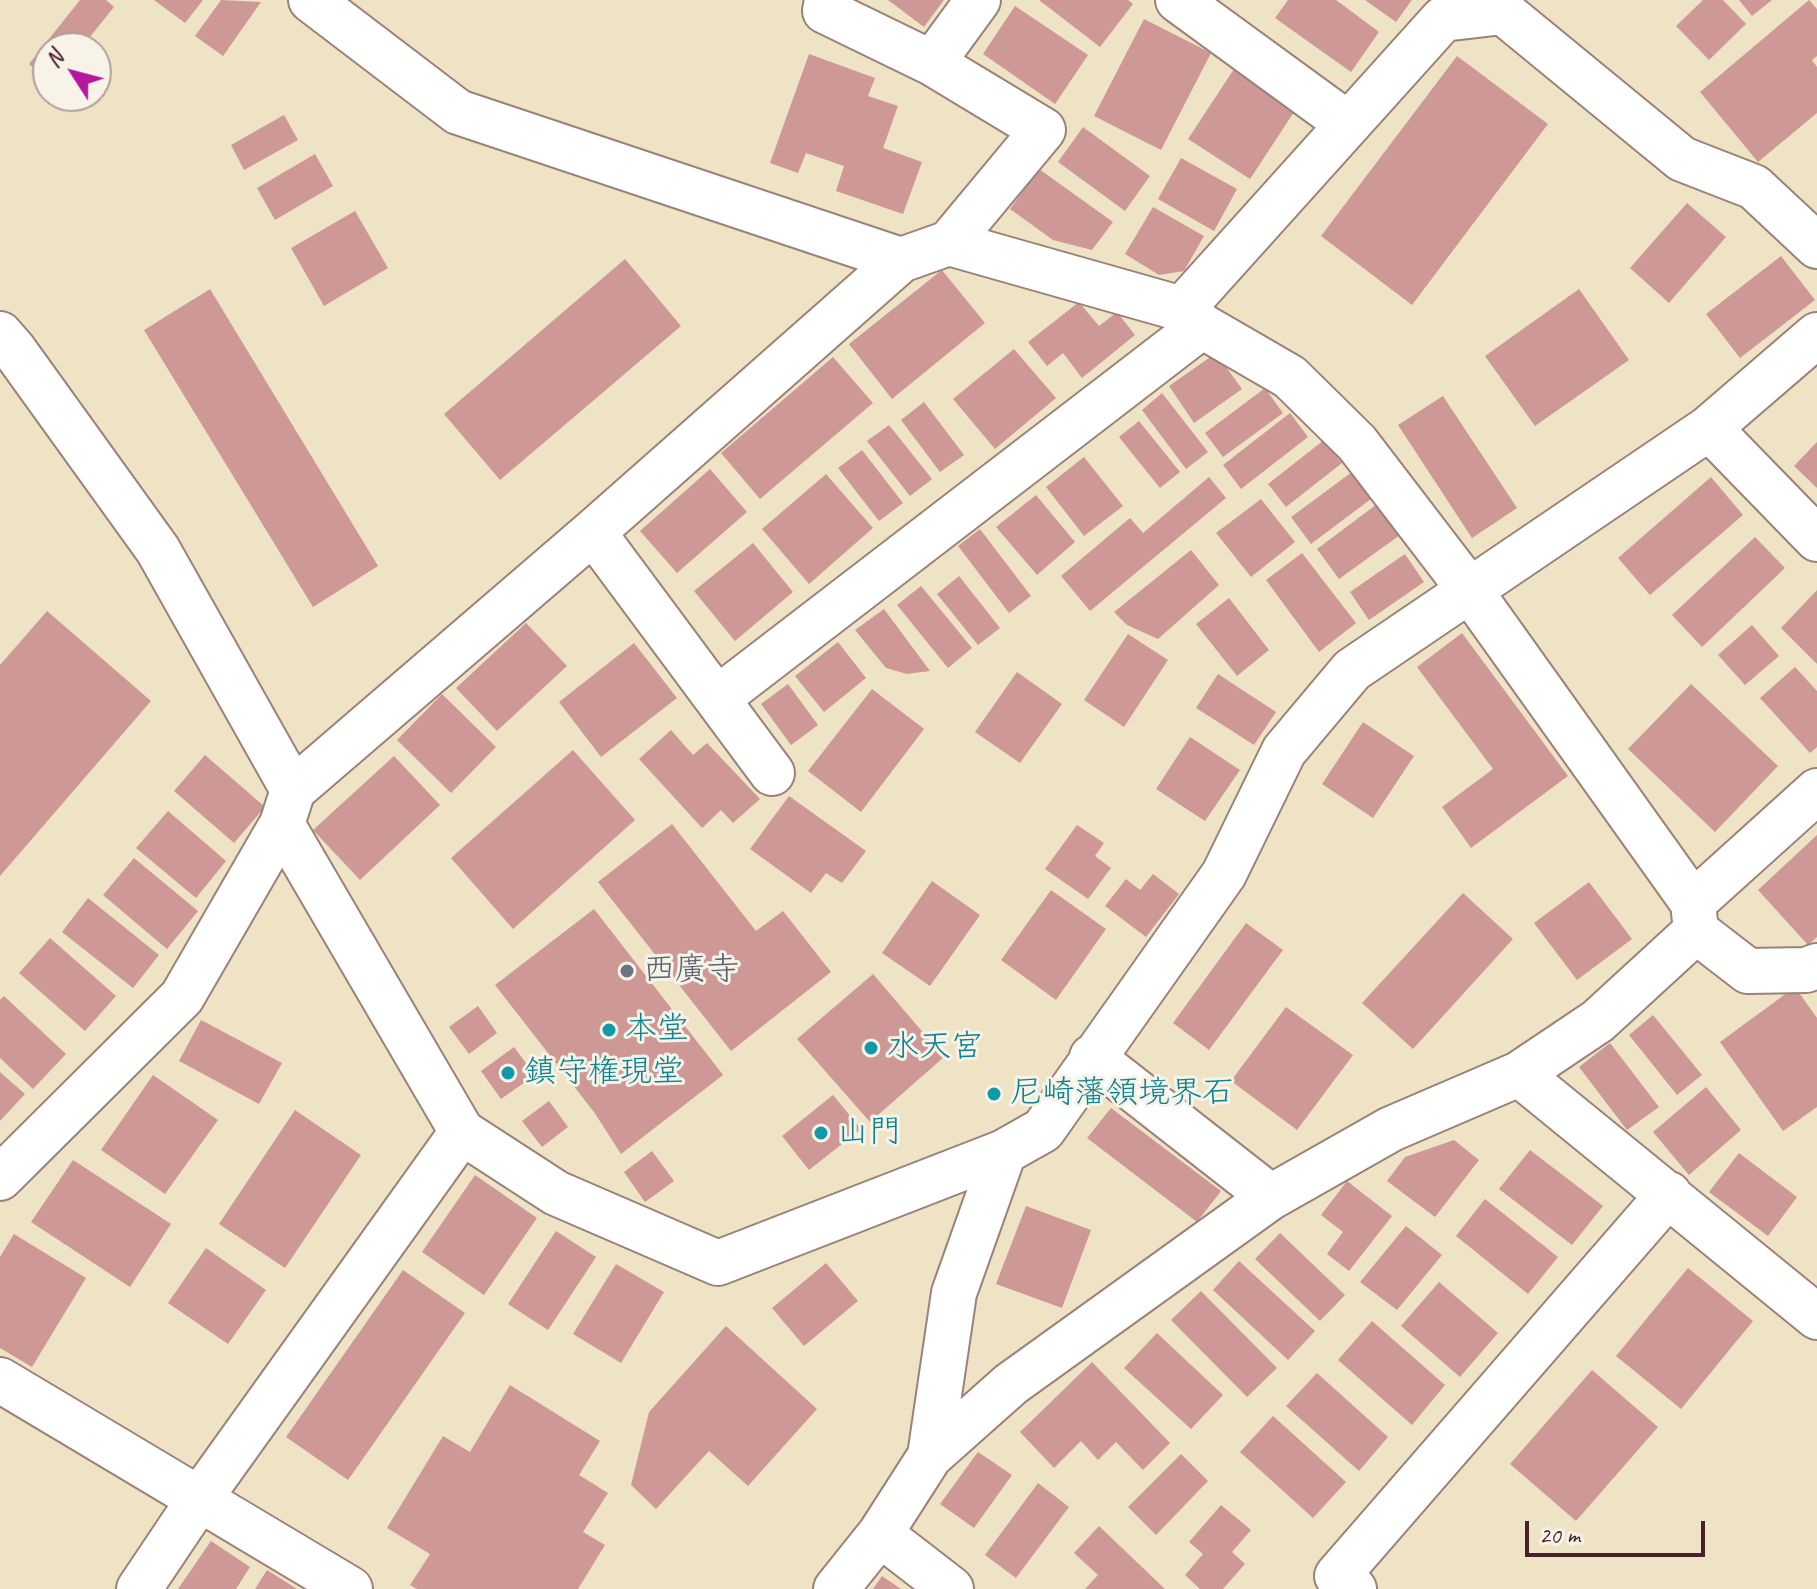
<!DOCTYPE html>
<meta charset="utf-8">
<style>
body{margin:0}
#map{position:relative;width:1817px;height:1589px;overflow:hidden;background:#efe3c6;font-family:Caveat,sans-serif}
canvas{display:block}
.north{position:absolute;left:32px;top:32px;width:80px;height:80px;box-sizing:border-box;background:#f7f3e8;border:2px solid #b29e9c;border-radius:50%;rotate:306deg;font-size:22px;font-weight:700;line-height:32px;text-align:center;color:#4a1f2b}
.north::after{content:'';display:block;margin:auto;width:28px;height:36px;background:#b5179e;clip-path:polygon(50% 0,100% 100%,50% 72%,0 100%)}
.scale{position:absolute;left:1525px;top:1521px;width:180px;height:36px;box-sizing:border-box;border:4px solid #4a1f2b;border-top:0;padding-left:10px;font-size:24px;line-height:28px;white-space:nowrap;color:#4a1f2b;-webkit-text-stroke:6px #f7f3e8;paint-order:stroke}
</style>
<div id="map">
<canvas width="1817" height="1589"></canvas>
<div class="north">N</div>
<div class="scale">20 m</div>
</div>
<script>
const ctx = document.querySelector('canvas').getContext('2d');
ctx.lineJoin = 'round';
function fill(path, color) { ctx.fillStyle = color; ctx.fill(path, 'evenodd'); }
function strokePath(path, color, width, dash) { ctx.strokeStyle = color; ctx.lineWidth = width; ctx.lineCap = dash ? 'butt' : 'round'; ctx.setLineDash(dash || []); ctx.stroke(path); }
function drawText(font, color, halo, rows, align = 'center') {
  ctx.font = font + ' Caveat,"Klee One",sans-serif'; ctx.lineWidth = 6; ctx.setLineDash([]); ctx.textBaseline = 'middle'; ctx.strokeStyle = halo; ctx.fillStyle = color; for (const [text, x, y, turn = 0] of rows) {
    ctx.save(); ctx.translate(x, y); ctx.rotate((+turn || 0) * Math.PI / 180); ctx.textAlign = isNaN(turn) ? turn : align; if (halo) ctx.strokeText(text, 0, 0); ctx.fillText(text, 0, 0); ctx.restore();
  }
}
const building = new Path2D(`
 M80 0H106L114 7 81 48H48V80L29 64Z
 M154 0H203L185 23Z
 M221 0 261 2 223 56 195 36Z
 M888 0H944L924 27Z
 M1039 0H1128L1133 4 1100 47Z
 M1288 0H1336L1379 32 1351 72 1275 18Z
 M1365 0H1412L1396 22Z
 M1703 0H1723L1746 24 1709 60 1676 26Z
 M1739 0H1772L1752 16Z
 M1809 0 1817 9V56L1812 60 1817 67V113L1758 162 1700 92Z
 M1015 6 1088 55 1055 104 983 54Z
 M1144 19 1211 53 1161 150 1094 116Z
 M809 54 875 78 868 96 898 106 883 148 922 162 903 214 836 191 844 166 806 153 798 173 770 163Z
 M1457 56 1548 124 1412 305 1321 236Z
 M1234 69 1296 109 1250 179 1188 139Z
 M284 115 298 140 244 170 231 145Z
 M1083 127 1150 176 1125 211 1058 162Z
 M315 154 333 186 275 220 257 188Z
 M1181 158 1237 189 1214 231 1158 199Z
 M1039 169 1113 222 1092 250 1053 240 1010 209Z
 M1687 203 1726 237 1669 303 1630 268Z
 M1153 207 1204 236 1184 271 1159 275 1125 254Z
 M355 211 388 268 324 306 291 248Z
 M1781 256 1815 300 1740 358 1706 314Z
 M625 259 681 326 500 480 444 414Z
 M942 270 985 323 892 399 849 344Z
 M210 289 378 566 313 607 144 330Z
 M1579 289 1629 360 1535 426 1485 356Z
 M1079 302 1099 326 1117 312 1135 335 1082 378 1063 353 1047 366 1028 342Z
 M1014 349 1056 398 995 449 953 399Z
 M1216 353 1242 389 1194 423 1169 386Z
 M833 357 873 403 760 499 721 453Z
 M1265 388 1283 413 1223 457 1205 433Z
 M1162 393 1208 452 1186 469 1142 410Z
 M1443 396 1517 508 1472 538 1398 425Z
 M924 402 964 455 940 472 901 420Z
 M1290 413 1308 437 1241 489 1223 465Z
 M1139 421 1180 472 1160 488 1119 437Z
 M889 425 932 479 910 496 867 441Z
 M1324 440 1342 463 1286 507 1268 484Z
 M1817 442V488L1794 466Z
 M862 450 903 503 879 521 838 468Z
 M1084 457 1123 506 1084 536 1046 487Z
 M710 469 747 512 677 573 640 531Z
 M1352 472 1371 499 1311 544 1291 517Z
 M826 474 873 528 809 584 762 529Z
 M1209 477 1226 498 1090 611 1061 576 1130 518 1143 533Z
 M1711 477 1743 515 1650 595 1618 558Z
 M1036 495 1075 542 1037 575 996 527Z
 M1261 499 1295 542 1251 577 1216 533Z
 M1377 504 1400 535 1339 579 1317 549Z
 M980 529 1031 596 1009 613 958 546Z
 M1755 537 1785 568 1702 647 1672 615Z
 M753 543 793 592 735 641 694 591Z
 M1191 550 1219 585 1158 639 1127 625 1114 612Z
 M1302 553 1356 623 1319 652 1266 580Z
 M1405 554 1424 582 1369 620 1350 592Z
 M959 576 1000 628 978 645 937 594Z
 M921 586 972 648 948 668 897 605Z
 M1817 590V664L1781 628Z
 M1229 598 1269 650 1237 676 1196 624Z
 M884 609 930 671 907 674 886 668 855 630Z
 M47 611 151 701 0 876V665Z
 M526 623 567 666 497 731 456 688Z
 M1752 625 1779 656 1745 685 1718 655Z
 M1462 633 1568 776 1471 848 1442 807 1493 769 1417 667Z
 M1128 634 1168 660 1124 727 1084 700Z
 M838 642 866 678 824 712 795 676Z
 M634 643 677 698 601 757 559 702Z
 M1795 667 1817 691V747L1810 753 1760 698Z
 M1017 672 1062 704 1020 763 975 732Z
 M1218 674 1276 712 1254 745 1196 708Z
 M788 684 818 725 791 745 761 704Z
 M1691 684 1778 766 1715 832 1628 749Z
 M872 689 924 729 861 812 808 771Z
 M442 694 496 747 451 793 397 740Z
 M1363 722 1414 756 1373 818 1322 784Z
 M671 730 693 755 707 743 760 799 733 823 721 810 702 828 639 759Z
 M1190 737 1240 770 1205 821 1156 789Z
 M573 750 635 820 513 929 451 858Z
 M205 755 265 807 234 843 174 791Z
 M394 756 440 805 360 880 313 830Z
 M789 796 866 851 842 883 826 873 811 893 750 849Z
 M168 811 226 861 196 898 136 848Z
 M672 824 756 931 783 911 831 972 731 1051 598 882Z
 M1077 825 1104 843 1095 856 1111 868 1088 899 1045 869Z
 M1817 835V937L1808 945 1758 890Z
 M134 858 198 911 167 949 103 895Z
 M1153 874 1179 894 1146 937 1105 906 1126 879 1140 890Z
 M932 881 980 915 930 986 882 953Z
 M1589 882 1632 939 1577 980 1534 923Z
 M1051 890 1106 929 1056 1000 1001 960Z
 M1463 893 1513 939 1413 1049 1362 1003Z
 M88 898 159 955 133 988 62 932Z
 M594 909 723 1075 621 1154 594 1112 495 985Z
 M1246 923 1283 950 1209 1050 1173 1023Z
 M50 938 116 996 85 1031 19 973Z
 M873 974 944 1057 870 1122 797 1039Z
 M1795 987 1817 1018V1107L1783 1131 1720 1042Z
 M4 996 66 1054 33 1089 0 1058V1000Z
 M478 1006 497 1033 469 1054 449 1027Z
 M1286 1007 1353 1055 1297 1130 1231 1081Z
 M1653 1015 1702 1075 1677 1095 1629 1035Z
 M201 1020 282 1063 259 1104 179 1061Z
 M1610 1043 1659 1107 1627 1130 1579 1067Z
 M514 1047 535 1075 501 1099 481 1071Z
 M0 1072 25 1094 0 1121Z
 M153 1075 218 1120 165 1194 101 1150Z
 M1706 1087 1741 1130 1689 1175 1653 1132Z
 M833 1095 861 1129 809 1170 782 1136Z
 M549 1101 568 1127 542 1147 522 1121Z
 M1111 1108 1221 1191 1197 1222 1087 1138Z
 M295 1110 361 1155 285 1268 219 1224Z
 M1454 1140 1479 1160 1435 1217 1387 1181 1405 1157Z
 M1530 1150 1603 1206 1572 1245 1499 1189Z
 M652 1151 674 1181 645 1202 624 1172Z
 M1739 1153 1797 1197 1768 1236 1709 1192Z
 M73 1160 171 1224 130 1287 31 1222Z
 M475 1175 537 1218 484 1295 422 1252Z
 M1347 1181 1392 1216 1349 1271 1327 1254 1343 1232 1321 1215Z
 M1485 1199 1558 1257 1528 1294 1456 1236Z
 M1026 1206 1091 1230 1062 1308 996 1284Z
 M1406 1226 1442 1255 1397 1310 1360 1282Z
 M556 1231 596 1257 548 1330 508 1304Z
 M1280 1233 1345 1295 1320 1321 1255 1259Z
 M14 1234 86 1278 32 1367 0 1348V1257Z
 M206 1248 266 1290 228 1344 168 1303Z
 M1239 1261 1315 1331 1288 1360 1213 1290Z
 M826 1263 858 1301 804 1346 772 1308Z
 M616 1264 664 1292 621 1363 573 1334Z
 M1688 1268 1753 1321 1681 1409 1616 1356Z
 M403 1270 465 1313 348 1480 286 1437Z
 M1439 1282 1498 1333 1460 1377 1401 1326Z
 M1201 1291 1277 1368 1247 1397 1171 1320Z
 M1372 1321 1445 1385 1412 1425 1338 1360Z
 M726 1326 817 1409 748 1486 709 1451 656 1509 631 1485 649 1412Z
 M1157 1333 1223 1395 1191 1429 1124 1368Z
 M1092 1362 1170 1443 1143 1470 1116 1442 1098 1460 1081 1441 1054 1468 1020 1432Z
 M1592 1370 1658 1427 1576 1521 1510 1464Z
 M1317 1373 1388 1437 1359 1471 1286 1406Z
 M510 1385 600 1441 579 1475 608 1493 583 1532 605 1545 578 1589H417L410 1585 430 1554 387 1528 443 1436 470 1452Z
 M1273 1416 1346 1482 1313 1518 1240 1452Z
 M978 1452 1012 1475 974 1528 940 1504Z
 M1181 1454 1208 1481 1156 1535 1128 1507Z
 M1038 1483 1069 1507 1016 1578 985 1555Z
 M1221 1505 1251 1530 1232 1552 1245 1564 1223 1589H1200L1185 1575 1203 1554 1189 1542Z
 M1099 1526 1165 1589H1085L1098 1575 1074 1553Z
 M211 1541 250 1567 236 1589H178Z
 M267 1570 297 1589H255Z
 M882 1576 901 1589H873Z`);
const minor = new Path2D(`
 M311 0 458 112 901 260
 M1178 0 1348 124
 M932 63 978 0
 M949 243 1182 309 1202 326 1290 377 1357 443 1471 592 1693 903
 M1182 309 1443 19 1503 12 1682 159 1754 187 1817 246
 M0 334 14 350 158 550 293 790 282 824 182 997 0 1178
 M1709 428 1817 539
 M593 532 772 773
 M718 698 1202 326
 M293 790 593 532 901 260 949 243 1043 130 932 63 825 11 827 0
 M282 824 462 1132 556 1193 718 1263 1004 1152 954 1293 930 1456
 M1696 931 1748 971 1806 970 1817 966
 M1092 1057 1271 1197
 M1519 1074 1817 1317
 M1004 1152 1043 1130 1224 874 1284 751 1352 670 1709 428 1817 335
 M0 1380 350 1589
 M880 1534 951 1589
 M139 1589 200 1498 462 1132
 M836 1589 880 1534 930 1456 1011 1384 1271 1197 1391 1129 1519 1074 1598 1021 1696 931 1693 903 1817 791
 M1354 1589 1337 1576 1669 1194`);
const markers = [
 [627,971,8,"#6b7280"],
 [609,1030,8,"#0f9aa8"],
 [871,1048,8,"#0f9aa8"],
 [508,1073,8,"#0f9aa8"],
 [994,1094,8,"#0f9aa8"],
 [821,1133,8,"#0f9aa8"]
];
const worshipNames = [
 ["西廣寺",643,971]
];
const cultureNames = [
 ["本堂",625,1030],
 ["水天宮",887,1048],
 ["鎮守権現堂",524,1073],
 ["尼崎藩領境界石",1010,1094],
 ["山門",837,1133]
];
fill(building, '#cd9896');
strokePath(minor, '#9c8178', 48);
strokePath(minor, '#fff', 44);
for (const [x, y, r, color] of markers) { const dot = new Path2D(); dot.arc(x, y, r, 0, 2 * Math.PI); ctx.fillStyle = color; ctx.fill(dot); strokePath(dot, '#f7f3e8', 3); }
drawText('32px', '#5b616d', '#f7f3e8', worshipNames, 'left');
drawText('32px', '#0d838f', '#f7f3e8', cultureNames, 'left');
</script>
